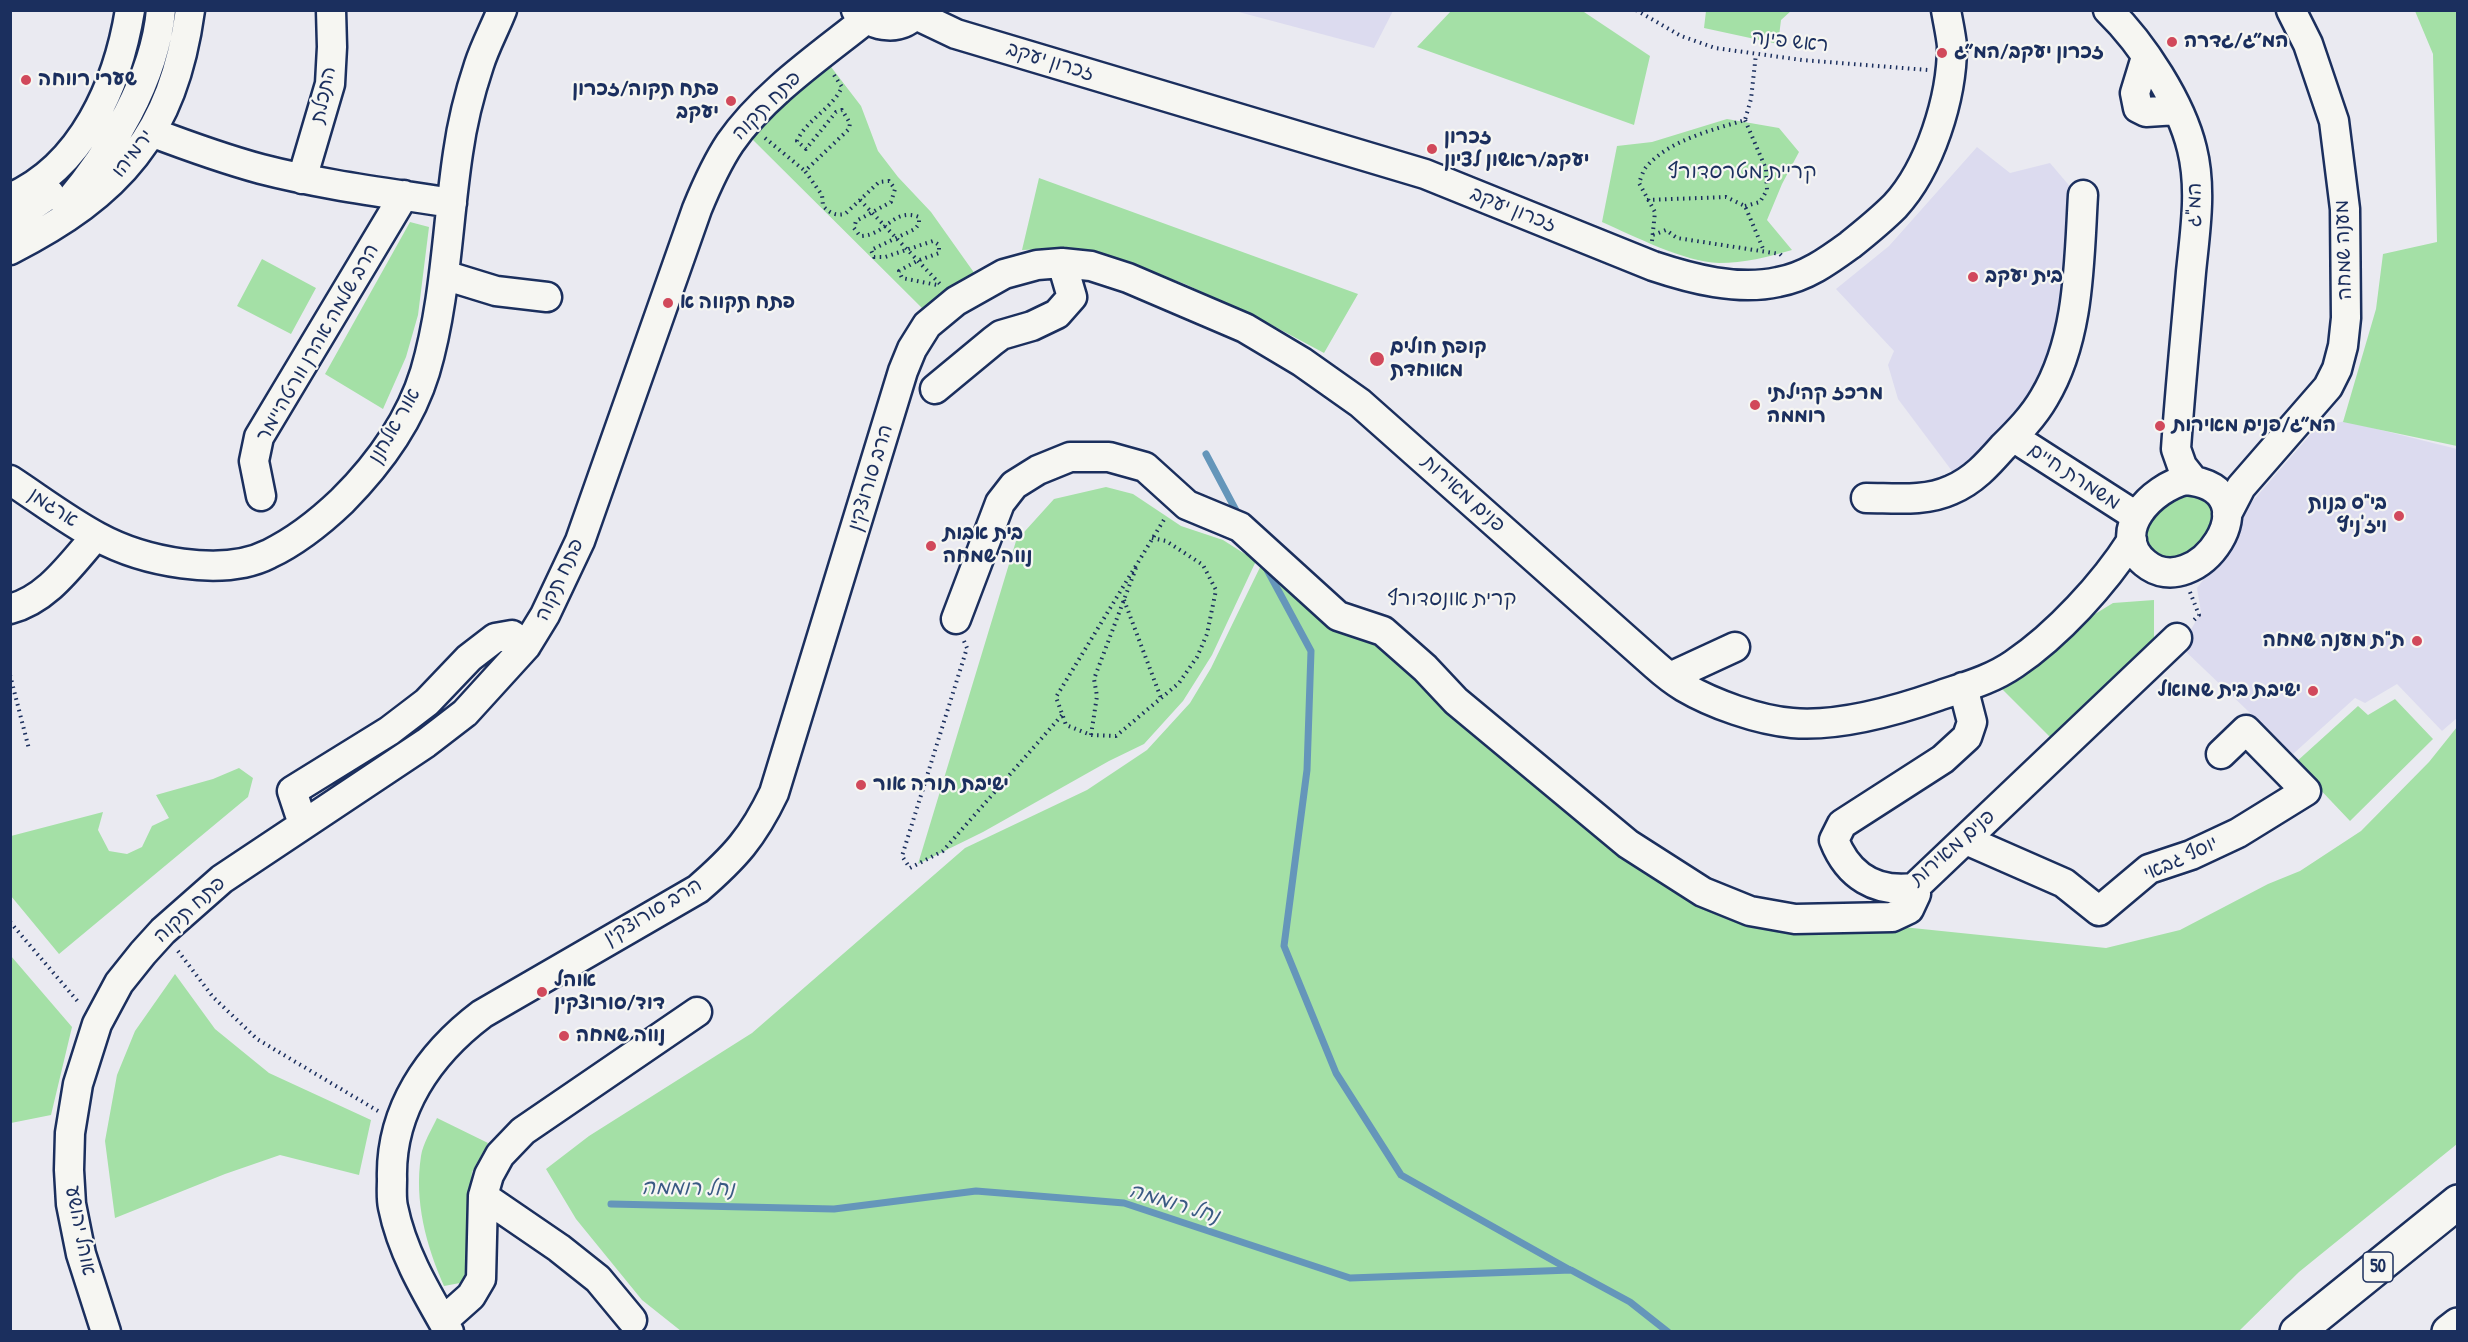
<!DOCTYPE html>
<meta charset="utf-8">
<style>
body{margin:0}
#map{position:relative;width:2468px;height:1342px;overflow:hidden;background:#eaeaf1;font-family:"Patrick Hand",sans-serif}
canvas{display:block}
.frame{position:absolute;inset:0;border:12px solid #1b2f5e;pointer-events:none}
</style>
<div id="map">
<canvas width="2468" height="1342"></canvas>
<div class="frame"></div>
</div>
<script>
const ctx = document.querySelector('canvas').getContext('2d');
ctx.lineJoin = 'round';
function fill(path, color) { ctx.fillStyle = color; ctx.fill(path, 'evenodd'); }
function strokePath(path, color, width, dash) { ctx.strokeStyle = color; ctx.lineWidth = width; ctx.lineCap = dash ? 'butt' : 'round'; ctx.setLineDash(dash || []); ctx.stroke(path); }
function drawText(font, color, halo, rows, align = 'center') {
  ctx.font = font + ' "Patrick Hand","Playpen Sans Hebrew",sans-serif'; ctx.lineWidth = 4.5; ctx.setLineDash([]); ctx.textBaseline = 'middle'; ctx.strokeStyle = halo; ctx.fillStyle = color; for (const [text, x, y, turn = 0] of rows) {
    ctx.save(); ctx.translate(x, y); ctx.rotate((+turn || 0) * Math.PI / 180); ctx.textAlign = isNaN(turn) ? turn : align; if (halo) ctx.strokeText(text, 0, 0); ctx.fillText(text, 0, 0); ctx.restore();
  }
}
const built = new Path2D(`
 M1235 11 1393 10V11L1374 48Z
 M1977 147 2010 173 2050 163 2073 190V256L2051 377 1971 469 1952 471 1898 399 1888 365 1894 351 1836 289 1889 246Z
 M2345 421 2457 449V718L2442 731 2397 684 2365 703 2355 698 2293 754 2181 647 2201 612 2197 588 2227 548 2238 518 2316 428Z`);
const green = new Path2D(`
 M1581 10 1650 56 1634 125 1417 47 1451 11Z
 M1706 11V10L1791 11 1781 20 1778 44 1704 28Z
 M2415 11H2457V446L2343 422 2376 309 2383 254 2437 242 2433 54Z
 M828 63 861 106 878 151 898 177 931 212 975 274 925 311 751 138Z
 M1727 119 1779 128 1799 152 1782 184 1767 220 1792 250C1768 257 1744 263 1719 263 1684 262 1634 236 1602 222L1617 146 1652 142Z
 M1039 178 1358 294 1324 353 1266 322 1185 284 1096 252 1070 248 1022 250Z
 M410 222 429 227 418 315 406 357 383 409 325 374Z
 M262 259 316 288 291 334 237 306Z
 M1106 487 1133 494 1181 526 1223 540 1256 561 1212 655 1183 701 1144 744 1109 761 983 832 918 864 1016 541 1054 499Z
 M2177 490 2210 495 2220 525 2181 562 2151 556 2142 527Z
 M1265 557 1304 605 1382 642 1681 891 1893 926 2106 948 2180 930 2268 884 2300 871 2361 831 2429 762 2457 727V1144L2299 1272 2239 1331H681L642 1300 576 1219 546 1169 589 1136 752 1033 965 848 1087 790 1147 750 1190 703 1211 668Z
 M2154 600V643L2051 738 2002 689 2040 664 2072 628 2113 603Z
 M2395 699 2433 739 2350 821 2295 763 2358 706 2368 715Z
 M239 768 253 778 248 797 59 954 11 896V836L103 812 98 830 109 851 127 854 142 847 152 826 169 818 156 795 213 779Z
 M11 956 72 1027 51 1115 11 1123Z
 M175 974 215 1029 269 1073 371 1120 359 1175 280 1155 225 1174 115 1218 105 1141 117 1075 135 1031Z
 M437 1118 488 1143 472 1172 466 1227 471 1266 460 1283 444 1286C426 1245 414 1201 421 1156 423 1143 432 1129 437 1118Z`);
const stream = new Path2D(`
 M1206 454 1240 518
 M1264 564 1311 651 1307 770 1284 946 1336 1073 1401 1175 1570 1270
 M611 1204 834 1209 976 1191 1124 1203 1350 1278 1571 1270 1630 1302 1668 1332`);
const path = new Path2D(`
 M1636 10 1681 36 1715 48 1802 60 1928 70
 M834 75 842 87C832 109 807 119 797 141L806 149 836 112 842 110 850 123 849 129 805 171 822 195 823 206C830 213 835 216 845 214L879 182 889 181 895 189 891 202 856 221 854 228 860 236C886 236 893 207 919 217V224L915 229 871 250 874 257H885L933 241 939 245V253L917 261 899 271 902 278 937 285
 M765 138 805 171
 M860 200 940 284
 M1647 200 1726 197 1745 206 1764 251
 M1745 206 1760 202 1767 190 1766 169 1745 120
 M1653 235 1666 230 1677 238 1780 254 1782 256
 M1652 241 1655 212 1639 183C1641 178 1643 170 1647 166 1670 140 1712 130 1745 120L1751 99 1756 54
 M1152 538 1166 541 1203 565 1216 590 1207 634 1197 657 1179 683 1116 736 1091 735 1066 725 1056 697 1165 518
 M2190 592 2199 615 2192 622
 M1124 600 1161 698
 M964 641 967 648 902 856 910 868 943 851 1062 715
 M10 675 29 749
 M1091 735 1097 696 1094 679 1136 568
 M10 922 80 1004
 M178 951 213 997 257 1039 378 1111`);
const minor = new Path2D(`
 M856 10C874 28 902 33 919 10
 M2108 10C2143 44 2181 103 2192 149 2202 189 2195 232 2191 272 2186 331 2180 390 2176 449L2182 466 2193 480
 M916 15 956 34 1425 174 1653 266C1692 279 1738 291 1778 282 1806 277 1828 261 1850 245 1865 233 1881 220 1895 206 1930 168 1952 98 1952 46 1951 35 1948 22 1946 10
 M2146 57 2135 93 2138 108 2146 112 2177 110
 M151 132C188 146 224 159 261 169 323 185 389 193 452 203
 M302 179 330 84 332 47 331 10
 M10 198C83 166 118 84 130 10
 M66 205C110 153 155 79 161 10
 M10 221 50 194
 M10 250C120 194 173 134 190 10
 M444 275 496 291 547 297
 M935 389 993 341 1001 335 1032 326 1057 314 1072 297 1062 263
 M2013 437 2136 516
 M10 480C39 499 68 521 98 537 142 561 222 578 269 554 296 541 320 522 342 501 377 466 410 421 425 372 446 301 447 226 458 153 462 124 470 92 479 65 485 46 495 28 502 10
 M2186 480C2277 489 2196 606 2145 563 2108 532 2153 487 2186 480Z
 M261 496 254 461 259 437 404 195
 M1866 498C1894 498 1925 502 1951 490 1973 481 1988 464 2003 447 2018 432 2033 417 2044 398 2080 338 2079 262 2083 195
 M2227 514 2241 487 2328 387 2337 369 2343 346 2346 318 2345 209 2334 121 2308 44 2291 10
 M10 609C48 599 71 564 96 536
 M956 619 1000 503 1014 485 1038 470 1070 457H1109L1145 467 1187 505 1240 527 1338 616 1383 631 1425 668 1456 701 1628 844 1703 892 1750 911 1795 919 1892 917 1909 909 1916 894 1914 888
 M1670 677 1735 647
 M1963 687 1972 722 1967 737 1943 759 1842 824 1834 840C1848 876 1876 893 1914 888L2177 638
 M303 824 292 791 389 731 427 702 469 658 495 638 512 635 526 646
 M1966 840 2064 883 2099 911 2149 869 2191 855 2238 833 2306 791 2246 730 2221 754
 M483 1196 559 1248 598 1279 632 1320
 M443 1321 471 1296 481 1279 483 1196 489 1175 500 1155 523 1131 697 1012
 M106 1332 81 1254 71 1204 69 1170 70 1133 78 1084 97 1024 119 983 143 953 163 931 222 879 426 743 465 713 526 646 545 615 580 541 697 209C706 187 716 164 730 143 763 95 820 56 865 20
 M449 1332C426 1292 402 1252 393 1207 391 1198 392 1188 392 1179 390 1110 429 1054 482 1014L698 889C735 857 753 837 774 793L903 371 912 349 927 325 956 301 1004 274 1037 265 1062 263 1091 266 1128 278 1245 328 1302 362 1360 403 1655 665C1664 673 1674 681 1684 687 1713 704 1758 720 1792 723 1838 727 1895 711 1938 696 1964 687 1991 680 2014 664 2057 635 2104 584 2132 540`);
const highway = new Path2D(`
 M2297 1332 2458 1202
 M2449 1332 2458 1325`);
const markers = [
 [2172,42,6,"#d1495b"],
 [1942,53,6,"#d1495b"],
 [26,80,6,"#d1495b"],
 [731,101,6,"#d1495b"],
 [1432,149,6,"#d1495b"],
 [1973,277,6,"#d1495b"],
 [668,303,6,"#d1495b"],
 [1377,359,8,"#d1495b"],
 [1755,405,6,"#d1495b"],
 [2160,426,6,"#d1495b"],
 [2399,516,6,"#d1495b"],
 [931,546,6,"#d1495b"],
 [2417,641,6,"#d1495b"],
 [2313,691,6,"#d1495b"],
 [861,785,6,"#d1495b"],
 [542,992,6,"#d1495b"],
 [564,1036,6,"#d1495b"]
];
const shields = [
 [2378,1267,30]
];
const shieldNames = [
 ["50",2378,1267]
];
const streetNames = [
 ["ראש פינה",1790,42,6],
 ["זכרון יעקב",1050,62,17],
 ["התכלת",324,95,-78],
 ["פתח תקוה",767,106,-45],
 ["ירמיהו",133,154,-52],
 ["המ\"ג",2195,205,-89],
 ["זכרון יעקב",1513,210,22],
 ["מענה שמחה",2344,250,-92],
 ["הרב שלמה אהרן וורטהיימר",318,343,-60],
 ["אור אלחנן",395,426,-60],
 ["משמרת חיים",2074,477,33],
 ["הרב סורוצקין",871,478,-73],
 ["פנים מאירות",1463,494,42],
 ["ארגמן",53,508,33],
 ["פתח תקוה",560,580,-65],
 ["פנים מאירות",1953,848,-41],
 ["יוסף גבאי",2181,859,-25],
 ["פתח תקוה",190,910,-42],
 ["הרב סורוצקין",653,912,-31],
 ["אוהל יהושע",80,1231,79]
];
const poiNames = [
 ["המ״ג/גדרה",2184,42],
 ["זכרון יעקב/המ״ג",1954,53],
 ["שערי רווחה",38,80],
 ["פתח תקוה/זכרון",719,90,"right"],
 ["יעקב",719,113,"right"],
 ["זכרון",1444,138],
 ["יעקב/ראשון לציון",1444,161],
 ["בית יעקב",1985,277],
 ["פתח תקווה א",680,303],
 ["קופת חולים",1390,348],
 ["מאוחדת",1390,371],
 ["מרכז קהילתי",1767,394],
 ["רוממה",1767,417],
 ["המ״ג/פנים מאירות",2172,426],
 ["בי\"ס בנות",2387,504,"right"],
 ["ויז'ניץ",2387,527,"right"],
 ["בית אבות",943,534],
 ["נווה שמחה",943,557],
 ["ת\"ת מענה שמחה",2405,641,"right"],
 ["ישיבת בית שמואל",2301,691,"right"],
 ["ישיבת תורה אור",873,785],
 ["אוהל",554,981],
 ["דוד/סורוצקין",554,1004],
 ["נווה שמחה",576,1036]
];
const neighbourhoodNames = [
 ["קריית מטרסדורף",1742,172],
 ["קרית אונסדורף",1452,599]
];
const waterNames = [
 ["נחל רוממה",688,1189,1],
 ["נחל רוממה",1174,1204,17]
];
fill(built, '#dcdbef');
fill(green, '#a4e0a6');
strokePath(stream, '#6596ba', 7);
strokePath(minor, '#1b2f5e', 33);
strokePath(highway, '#1b2f5e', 38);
strokePath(path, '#1b2f5e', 4, [1.5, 4.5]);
strokePath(minor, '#f6f6f2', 28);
strokePath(highway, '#f6f6f2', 33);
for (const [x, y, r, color] of markers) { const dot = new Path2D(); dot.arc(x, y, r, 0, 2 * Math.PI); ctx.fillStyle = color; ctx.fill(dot); strokePath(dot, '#f6f6f2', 2); }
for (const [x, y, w] of shields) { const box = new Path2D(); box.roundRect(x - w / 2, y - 15, w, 30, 4.5); ctx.fillStyle = '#f6f6f2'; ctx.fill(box); strokePath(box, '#1b2f5e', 1.5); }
drawText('bold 18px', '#1b2f5e', null, shieldNames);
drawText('20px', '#1b2f5e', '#f6f6f2', streetNames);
drawText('bold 20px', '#1b2f5e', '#f6f6f2', poiNames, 'left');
drawText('21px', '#1b2f5e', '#f6f6f2', neighbourhoodNames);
drawText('italic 21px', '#3a5a84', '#f6f6f2', waterNames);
</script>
